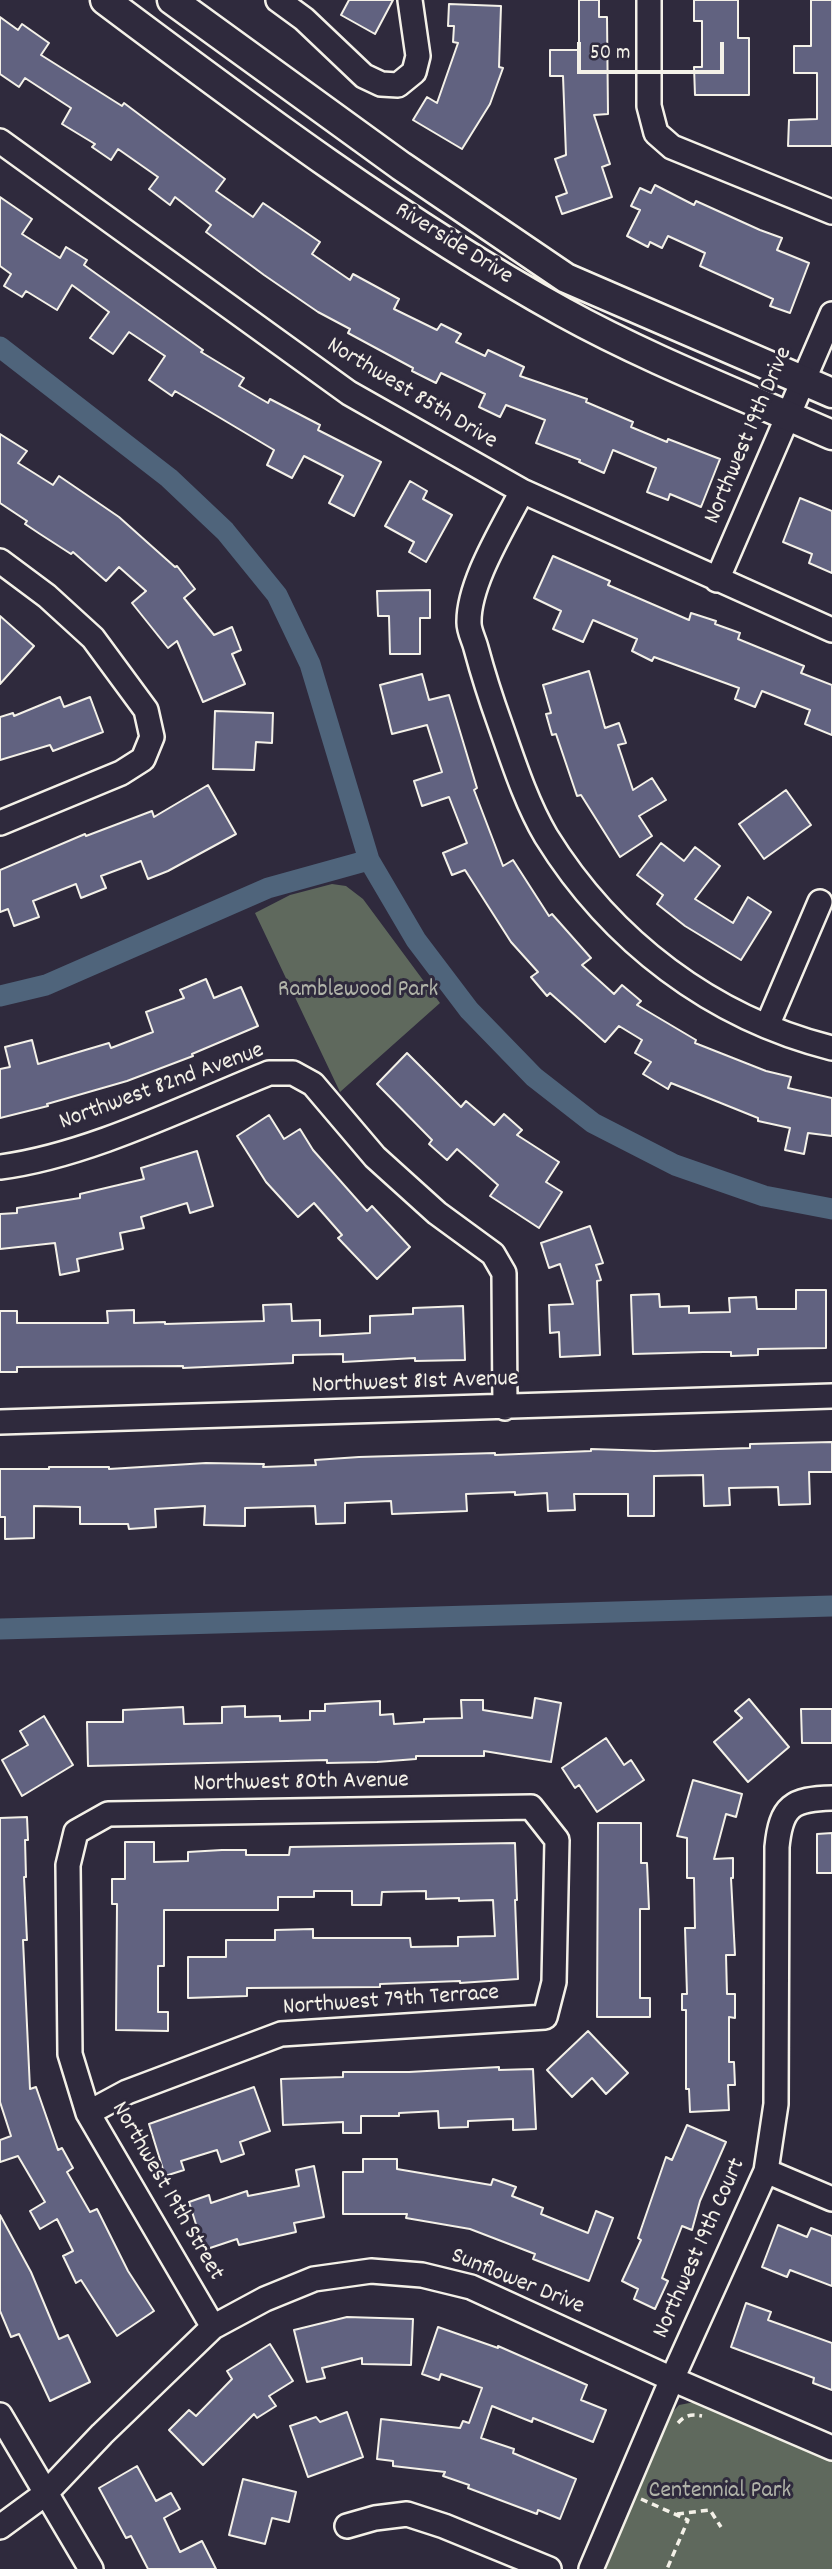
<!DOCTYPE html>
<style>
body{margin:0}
#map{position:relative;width:832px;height:2569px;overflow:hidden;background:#2f2a3d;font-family:Dekko,sans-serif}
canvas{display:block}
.scale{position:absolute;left:577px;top:42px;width:147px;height:32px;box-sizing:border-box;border:4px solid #f4f1e8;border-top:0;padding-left:9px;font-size:21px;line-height:24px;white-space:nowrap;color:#f4f1e8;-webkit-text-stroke:5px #2f2a3d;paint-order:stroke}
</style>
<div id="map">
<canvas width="832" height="2569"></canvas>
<div class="scale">50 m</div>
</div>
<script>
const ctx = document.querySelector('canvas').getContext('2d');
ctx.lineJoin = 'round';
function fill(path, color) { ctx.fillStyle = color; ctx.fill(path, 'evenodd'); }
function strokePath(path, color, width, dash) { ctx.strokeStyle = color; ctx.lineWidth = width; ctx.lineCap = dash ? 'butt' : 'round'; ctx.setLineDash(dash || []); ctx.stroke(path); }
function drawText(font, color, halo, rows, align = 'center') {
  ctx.font = font + ' Dekko,sans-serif'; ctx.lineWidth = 6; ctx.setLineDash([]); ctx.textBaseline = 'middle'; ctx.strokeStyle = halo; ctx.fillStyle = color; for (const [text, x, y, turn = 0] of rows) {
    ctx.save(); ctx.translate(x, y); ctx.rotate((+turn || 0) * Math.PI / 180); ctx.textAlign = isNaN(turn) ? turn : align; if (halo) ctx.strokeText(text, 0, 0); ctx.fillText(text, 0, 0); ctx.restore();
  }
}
const green = new Path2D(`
 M332 884 346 886 363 899 440 1003 340 1092 255 913 290 895Z
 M700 2401 832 2459V2569H606L667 2418 679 2405Z`);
const canal = new Path2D(`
 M0 347 169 478 225 531 277 595 310 664 369 860 416 940 469 1010 534 1077 593 1123 675 1165 764 1196 832 1209
 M0 996 46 985 268 888 369 860
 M0 1629 832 1606`);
const building = new Path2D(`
 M349 0H393L375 34 341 15Z
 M579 0H599V17H607L608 114 594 115 610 164 602 167 612 197 562 214 556 197 567 193 555 159 566 155 563 76H550V50H579Z
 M694 0H738V38H749V95H695L694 67H702V21H694Z
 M811 0H832V146H788L789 120 817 119V73H794V46H811Z
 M449 4 501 6 499 67 503 68 490 104 462 149 413 120 427 97 437 103 458 43 453 42 454 26H448Z
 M0 17 18 30 22 24 49 43 41 55 122 106 124 103 225 179 216 191 253 217 263 203 320 242 312 254 350 280 353 274 399 299 394 309 437 330 441 324 461 334 456 342 485 356 488 350 524 367 520 376 587 399 586 402 633 422 631 427 667 442 668 439 720 459 701 507 670 494 668 500 647 492 656 468 613 450 604 473 579 462 580 460 536 443 545 420 506 405 500 417 479 407 485 394 441 373 436 383 412 371 413 368 348 333 350 329 318 312 264 275 206 232 211 225 175 197 170 205 149 189 158 177 118 149 111 160 92 147 95 144 62 124 71 108 25 78 19 87 0 74Z
 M655 185 694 205 696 201 760 230 782 238 777 250 809 263 790 313 770 306 773 299 700 266 705 253 668 236 662 248 650 242 648 247 627 236 640 210 631 206 640 188 651 193Z
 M0 197 32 219 22 234 60 258 66 247 87 260 84 265 203 350 201 352 244 378 239 386 268 403 270 399 320 425 318 430 381 462 354 516 329 503 343 476 304 456 292 478 267 465 274 450 175 391 172 396 149 380 165 356 129 332 113 354 90 338 109 312 72 285 57 310 26 291 22 297 4 286 11 274 0 266Z
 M0 434 27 451 18 463 53 485 59 476 119 517 175 567 177 566 195 589 184 598 214 635 232 627 241 650 232 654 245 684 203 702 177 641 168 648 132 603 146 591 119 567 106 581 73 552 71 554 40 534 25 524 27 521 0 503Z
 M410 481 427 491 423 499 452 515 426 562 409 552 414 542 385 526Z
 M800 498 832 511V573L809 563 812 554 783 542Z
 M553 556 610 581 608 585 689 620 691 613 716 621 715 624 740 633 738 639 804 666 801 673 832 685V735L805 724 810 710 762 691 755 707 735 699 739 688 654 657 652 661 632 651 637 639 593 620 583 642 553 629 561 611 534 598Z
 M430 590V618H420V654H390L389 616H378L377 591Z
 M0 616 34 646 0 684Z
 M589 671 605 728 619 723 626 743 618 745 633 790 652 778 666 800 639 816 652 836 620 857 581 795 577 796 556 734 552 735 546 714 551 713 543 685Z
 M422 674 429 700 449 695 477 788 474 790 503 866 513 860 549 916 552 914 591 958 582 965 614 994 622 985 641 1001 637 1005 696 1040 695 1043 766 1071 791 1077 788 1088 832 1098V1136L808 1133 804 1154 785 1150 790 1128 758 1121V1118L671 1083 668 1089 643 1074 651 1062 635 1053 642 1040 619 1026 605 1042 550 993 547 996 531 977 538 972 511 942 465 870 452 875 443 853 467 843 449 797 422 806 414 781 442 772 427 725 392 734 380 685Z
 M60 697 64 707 90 697 103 732 53 751 50 745 0 760V717L13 713 14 716Z
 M215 711 273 713 272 743 256 742 254 770 213 769Z
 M208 785 236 834 168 871 148 879 141 861 101 876 106 888 81 898 76 884 33 901 39 917 14 926 8 909 0 912V870L85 834 86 836 152 811 154 817Z
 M786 790 811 825 764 859 739 824Z
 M661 843 684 861 695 847 720 866 695 899 733 923 748 897 771 912 741 960 685 926 657 904 663 895 637 875Z
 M206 979 214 998 241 987 258 1026 192 1054 193 1056 127 1081 47 1104 48 1106 0 1118V1069L10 1067 5 1047 32 1040 38 1064 109 1043 111 1048 153 1032 146 1012 184 998 180 990Z
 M407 1053 461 1107 466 1101 494 1125 504 1114 522 1130 517 1135 559 1162 546 1182 562 1192 539 1228 490 1196 498 1185 457 1149 447 1160 429 1144 432 1140 377 1084Z
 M269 1115 284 1139 300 1129 313 1150 367 1211 372 1206 410 1247 377 1279 338 1238 342 1235 314 1203 298 1217 266 1182 237 1136Z
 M197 1151 213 1206 190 1213 187 1203 141 1217 144 1228 120 1233 123 1249 77 1259 79 1271 60 1275 55 1243 0 1249V1214L17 1213V1208L80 1198V1194L144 1179 141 1168Z
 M590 1226 603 1263 596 1265 601 1280 597 1281 600 1355 560 1357 559 1332 550 1333 549 1305 573 1304 560 1264 549 1268 541 1243Z
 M796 1290H826V1348L758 1349V1355L731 1356V1352H703L633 1354 631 1295 659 1294 660 1307 689 1306V1313L730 1312 729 1298 756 1297 757 1309H796Z
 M291 1304 292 1321 320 1320V1336L370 1333V1316L413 1314V1308L463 1306 465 1360 415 1361V1358L343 1362V1354L293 1355V1363L183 1368V1366L17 1367V1372H0V1311H17V1323H108L107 1311 134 1310V1323L165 1322V1324L264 1321 263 1305Z
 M832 1442V1472H809L810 1504 779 1505 778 1487 729 1488 730 1505 704 1506 703 1475 654 1476V1516H628V1494H574L575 1510 548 1511 547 1493 515 1495V1492L466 1494 467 1511 392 1514 391 1501 345 1503V1523L316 1524 315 1506 245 1508V1526L204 1525 205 1506 155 1509 156 1527 129 1529 128 1524H80V1507L34 1506V1538L5 1539V1517H0V1469H49V1467H109V1469L206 1463 264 1464 263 1467 316 1465 315 1460 359 1457 495 1453V1455L591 1451V1449L654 1451 750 1448V1444Z
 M535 1698 561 1703 551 1762 484 1751V1756H416V1759L377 1762 327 1763V1760L88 1766 87 1722H123V1710L183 1707 184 1724 222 1723V1707L245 1706V1717L280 1716V1721L310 1720V1711H325V1704L380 1701V1715L393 1714 394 1724 424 1722V1719L462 1718 461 1700H483V1710L532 1718Z
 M749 1699 789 1747 748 1782 714 1742 742 1718 735 1711Z
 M801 1709H832V1743H802Z
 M44 1716 73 1765 22 1796 2 1760 28 1745 20 1731Z
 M606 1738 624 1765 631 1760 644 1780 597 1812 579 1785 575 1788 562 1768Z
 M693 1780 742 1794 736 1817 726 1814 714 1859 733 1858V1878H731L735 1955H726L727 1994H735V2018L729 2017V2062H734L735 2085H728L729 2110 690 2112 689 2089H686V2010H682V1994H687L685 1928H695L694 1878H687V1838L677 1836Z
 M27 1817 28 1840H25L26 1877H24L27 1940H23L30 2089 36 2087 58 2150 62 2148 73 2168 67 2172 90 2212 97 2209 128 2271 154 2311 117 2336 81 2280 76 2283 63 2256 73 2251 57 2219 40 2229 30 2211 45 2202 18 2156 0 2162V2140L11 2136 0 2102V1818Z
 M598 1823H641V1863H647L649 1909H640V1998H650V2017H597Z
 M832 1833V1873H817V1834Z
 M125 1842H154V1862L188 1861V1852L222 1850H246V1855H289L290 1847 515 1843 517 1900H515L518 1979 460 1983V1981L380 1984V1987L247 1988V1996L188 1998V1957H226V1940H275V1930L313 1929V1938H410L411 1947 458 1946V1937L495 1936 493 1900 459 1901V1898L426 1899V1891L382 1892 381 1905H352V1891H314V1897H278V1910H164V1966H158V2012H168V2031L116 2030 117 1904H112V1879H125Z
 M588 2031 628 2073 606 2094 592 2078 572 2097 547 2070Z
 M499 2067V2070L533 2069 536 2129 513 2130V2119L468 2121V2127L439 2128 438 2111 399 2113V2116H361V2133H343V2122L283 2125 281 2079 343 2077V2072H409Z
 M254 2087 270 2131 240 2142 244 2154 221 2162 217 2150 181 2161 184 2170 165 2176 149 2124Z
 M687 2125 726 2142 700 2201 692 2230 682 2226 662 2278 668 2281 655 2309 634 2299 638 2289 622 2281 641 2240 638 2238 666 2157 672 2160Z
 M363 2159H397V2169L491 2185 493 2179 516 2187 512 2196 543 2208 541 2214 588 2233 596 2211 613 2218 589 2281 533 2259 535 2254 470 2229 406 2218 407 2214H343V2172H363Z
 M314 2166 324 2217 294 2223 296 2232 239 2245 237 2239 204 2250 189 2202 209 2195 211 2203 247 2191 248 2196 299 2186 296 2170Z
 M0 2215 31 2272 59 2339 68 2335 90 2382 50 2401 19 2334 11 2337 0 2311Z
 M778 2225 807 2237 811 2228 832 2236V2286L790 2270 787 2277 762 2267Z
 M746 2303 771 2312 768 2320 832 2343V2390L813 2383 814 2378 731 2347Z
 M347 2317 413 2319 411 2365 362 2364V2358L322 2368 325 2378 307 2382 294 2330Z
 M438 2327 498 2348V2346L587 2385 581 2400 606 2410 593 2442 533 2418 532 2422 492 2406 481 2438 514 2449 513 2453 576 2479 560 2519 538 2510 537 2514 468 2488 469 2485 443 2476 445 2472 393 2466V2461L377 2459 381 2419 460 2428 463 2421 469 2423 482 2388 441 2374 439 2380 422 2374Z
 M270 2344 293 2381 269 2396 276 2406 257 2418 254 2414 203 2465 169 2430 189 2410 196 2416 232 2379 227 2371Z
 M347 2412 363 2457 308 2477 290 2426 316 2417 320 2422Z
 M137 2466 156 2501 171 2493 180 2509 164 2518 180 2552 202 2541 216 2569H148L131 2536 126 2538 99 2488Z
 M243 2479 296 2492 289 2522 272 2518 265 2544 229 2535Z`);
const path = new Path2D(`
 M678 2423C685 2415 691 2414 702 2416
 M641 2499 688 2520 667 2569
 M677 2514 710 2510 721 2527`);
const minor = new Path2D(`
 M278 0 304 19 364 76 381 84 398 85 414 72 418 56 410 0
 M649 0V106L656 133 672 147 832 212
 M0 141 349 393 522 491 832 630
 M522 491C504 527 468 583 469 623 469 631 474 640 476 648 483 674 491 699 500 724 513 761 526 802 546 836 611 941 712 1018 832 1048
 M0 561 47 596 93 638 146 710 152 737 143 759 121 773 0 823
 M717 580 832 314
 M767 1026 820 902
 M0 1167C87 1156 187 1106 269 1073H293L313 1084 375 1157 437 1213 493 1254 504 1273 505 1408
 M0 1422 832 1396
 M88 2113 127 2092 281 2034 545 2017 554 1982 557 1840 531 1807 108 1814 76 1832 68 1865 70 2054 88 2113 213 2327
 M766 2171 832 2199
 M0 2415 91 2569
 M347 2526 375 2518 407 2514 444 2526 549 2569
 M0 2527 45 2494 102 2434 213 2327 265 2299 314 2279 371 2271 422 2275 471 2287 672 2379 832 2448
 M591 2569 672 2379 766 2171 776 2104 777 1847C781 1806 792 1799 832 1798`);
const tertiary = new Path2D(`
 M105 0C253 111 401 222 563 312 650 360 742 395 832 435
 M172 0 401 166 566 278 832 393`);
const streetNames = [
 ["Riverside Drive",453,245,32],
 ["Northwest 85th Drive",411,395,31],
 ["Northwest 19th Drive",750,436,-67],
 ["Northwest 82nd Avenue",162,1088,-20],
 ["Northwest 81st Avenue",415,1384,-2],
 ["Northwest 80th Avenue",301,1784,-1],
 ["Northwest 79th Terrace",391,2002,-4],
 ["Northwest 19th Street",166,2192,60],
 ["Northwest 19th Court",701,2249,-66],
 ["Sunflower Drive",517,2283,22]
];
const parkNames = [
 ["Ramblewood Park",358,992],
 ["Centennial Park",720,2493]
];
fill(green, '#5f695d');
strokePath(canal, '#4f647b', 21);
fill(building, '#616280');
strokePath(building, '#f4f1e8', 2);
strokePath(minor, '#f4f1e8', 28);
strokePath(tertiary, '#f4f1e8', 33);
strokePath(path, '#f4f1e8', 3.5, [7, 5]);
strokePath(minor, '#2f2a3d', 23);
strokePath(tertiary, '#2f2a3d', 28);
drawText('24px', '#f4f1e8', '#2f2a3d', streetNames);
drawText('24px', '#b1b4a9', '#2f2a3d', parkNames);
</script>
